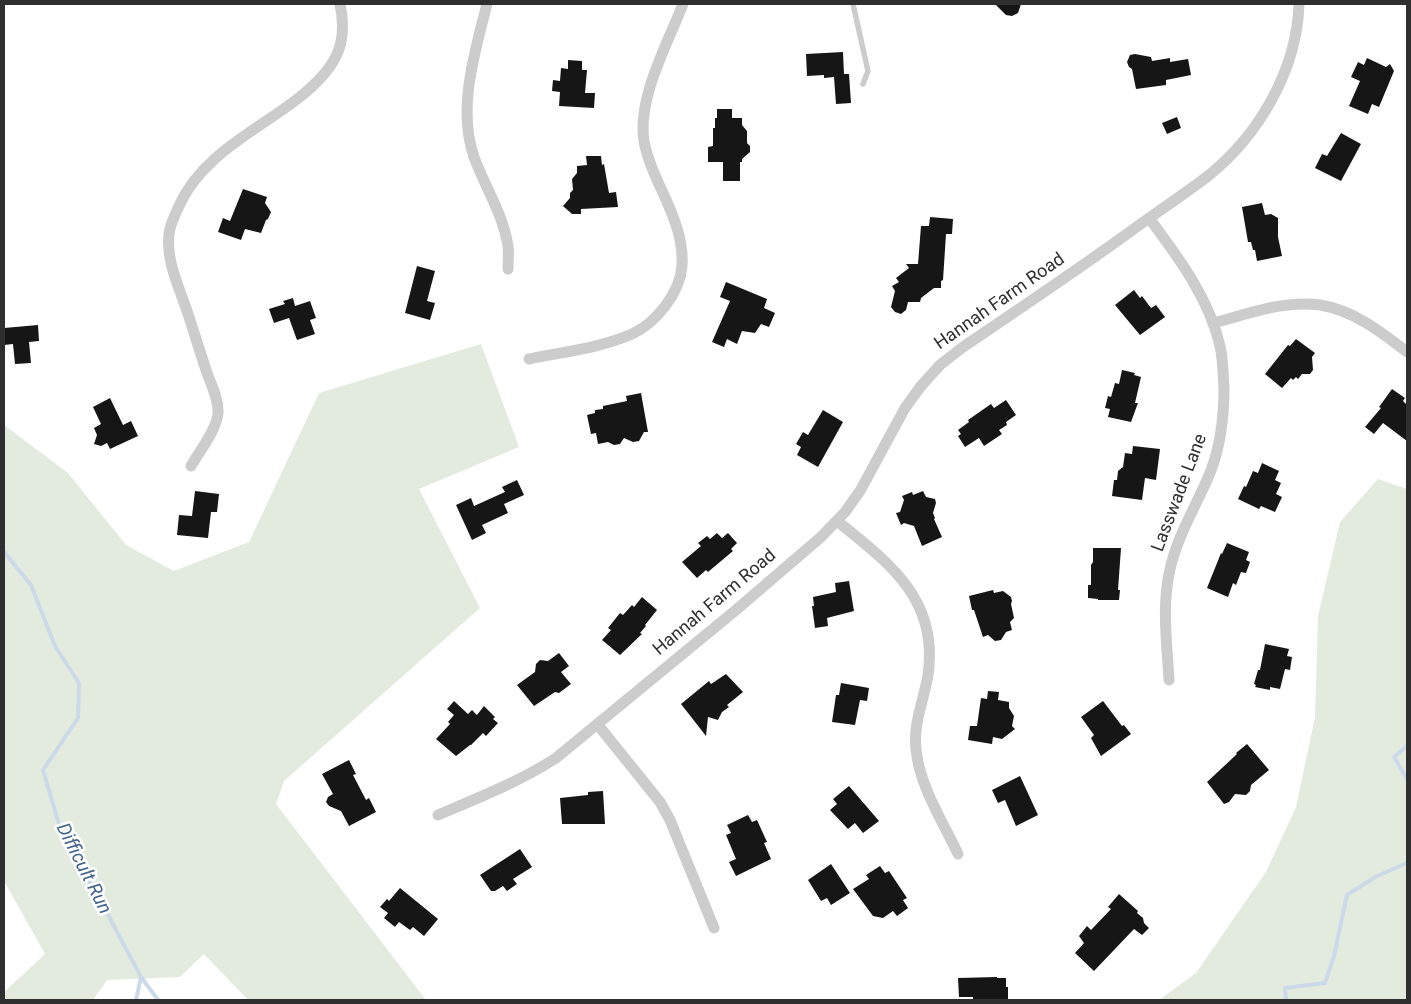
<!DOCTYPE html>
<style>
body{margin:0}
#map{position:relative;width:1411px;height:1004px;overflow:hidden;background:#fff;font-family:Roboto,sans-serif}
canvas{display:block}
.frame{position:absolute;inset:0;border:5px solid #2f2f2f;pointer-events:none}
</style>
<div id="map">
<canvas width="1411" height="1004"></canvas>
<div class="frame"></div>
</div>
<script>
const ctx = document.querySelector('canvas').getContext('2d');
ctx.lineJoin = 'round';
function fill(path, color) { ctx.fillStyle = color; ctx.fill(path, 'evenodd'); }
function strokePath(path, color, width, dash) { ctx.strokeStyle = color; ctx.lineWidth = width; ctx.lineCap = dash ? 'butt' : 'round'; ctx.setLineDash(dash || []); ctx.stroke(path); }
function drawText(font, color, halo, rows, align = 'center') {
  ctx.font = font + ' Roboto,sans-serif'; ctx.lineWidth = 5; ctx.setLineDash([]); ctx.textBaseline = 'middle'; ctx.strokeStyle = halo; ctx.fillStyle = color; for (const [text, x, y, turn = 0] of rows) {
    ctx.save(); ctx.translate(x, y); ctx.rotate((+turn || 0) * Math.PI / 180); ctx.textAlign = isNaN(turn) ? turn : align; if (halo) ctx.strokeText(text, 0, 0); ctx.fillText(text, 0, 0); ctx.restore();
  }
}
const green = new Path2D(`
 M481 344 519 447 419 489 480 608 284 781 276 804 426 1000H248L204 954 180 977 107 980 93 1000H4V992L45 954 4 881V425L68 473 126 545 174 571 249 542 319 393Z
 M1378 479 1407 489V1000H1159L1196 973 1266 872 1296 807 1315 717 1318 616 1340 522Z`);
const stream = new Path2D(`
 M4 552 31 585 55 646 79 683 78 718 43 770 63 838 98 896 141 977 136 1000
 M1407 746 1394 757 1407 779
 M141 977 158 1000
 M1286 1000 1285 988 1325 983 1334 956 1347 895 1377 876 1407 863`);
const building = new Path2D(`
 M995 4H1021L1018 13 1012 16 1006 15Z
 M843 52 844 74H849L851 103 836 104 834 77 824 78V75L807 76 806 54Z
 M1135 54 1151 57 1152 61 1170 58V62L1188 59 1191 75 1166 80V85L1136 89 1132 69 1129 67 1127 62 1130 55Z
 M1367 58 1386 67 1390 64 1394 71 1379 107 1372 104 1368 114 1349 106 1360 81 1351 77 1358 62 1364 65Z
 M568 60 582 61V70H587L585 93H595L594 108 559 106 560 92 552 91 553 80 560 81 561 68 568 69Z
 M717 109H732V118H742V125L747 131V143L750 146V152L742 159V162H740V181H723V162H708V147L713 146V128H715V118H717Z
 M1177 117 1181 128 1167 134 1162 123Z
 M1341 133 1361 144 1341 181 1315 168 1322 154 1327 156Z
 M586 156H601L602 165 604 164 609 193 616 192 618 207 581 209V214H572L563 206 570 198V193L573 190 572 179 577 173V166L587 165Z
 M243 189 267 197 265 203 271 212 268 219 266 220 261 233 245 229 241 240 218 232 223 218 230 221Z
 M1262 203 1265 215 1271 214 1278 218V237L1282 256 1257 261 1255 250H1253L1251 242H1248L1242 207Z
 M930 217 953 219 952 234H946L943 280 941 281V288H934L921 298 920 302H908L906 310 901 314 895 312 891 307 895 291 892 286 899 282 896 278 909 268 906 264H918L921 226H929Z
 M417 266 435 271 427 301 435 303 430 320 405 313Z
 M726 282 767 299 764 308 775 313 769 327 761 324 755 333 742 331 737 344 727 339 724 347 712 342 730 301 720 297Z
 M1134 290 1140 298 1142 296 1151 308 1156 305 1165 317 1140 335 1115 305Z
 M293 298 295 306 310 301 316 318 310 320 315 334 297 340 289 318 274 323 269 309 285 304 283 301Z
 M38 325 39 341 29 342 31 363 15 364 13 344 4 345V328Z
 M1296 339 1315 353 1312 357 1313 370 1310 374H1302L1298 379 1296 377 1293 380 1291 378 1282 388 1265 374 1288 345 1290 346Z
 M1122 370 1135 373 1134 375 1141 377 1135 403H1138L1131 422 1108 417 1110 409 1105 408 1108 396 1111 397 1115 383 1119 384Z
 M1392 389 1405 398 1403 401 1407 405V441L1383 423 1374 434 1365 427 1381 408 1379 407Z
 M641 393 648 432H644L639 441 633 442 624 438 620 444 614 445 608 442 598 444 596 433 591 434 587 415 595 413V410L603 409V406L627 401 626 396Z
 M110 398 123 425 131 421 138 436 110 449 107 443 101 446 94 444 97 435 94 428 101 424 93 407Z
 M1006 400 1016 415 1006 422 1007 425 999 430 1002 434 984 446 979 438 965 447 958 436 961 434 958 430 969 422 968 420 991 404 994 408Z
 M823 410 843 422 818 467 797 455 801 447 796 444 803 432 808 435Z
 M1133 446 1160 449 1156 480 1145 478 1142 500 1112 496 1114 480H1117L1118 471 1123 467 1125 453 1132 454Z
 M1262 463 1279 471 1275 480 1281 483 1276 494 1282 497 1275 512 1261 506 1259 509 1238 499 1244 486 1246 487 1253 471 1258 473Z
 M517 480 524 495 504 504 508 513 482 525 486 533 472 540 456 505 471 498 474 506 505 492 502 487Z
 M195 491 219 494 217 512H211L208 538 177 535 179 515 192 516Z
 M923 491 926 497 935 499 936 503 933 513 935 518 934 519 942 537 922 546 914 526 904 523 901 525 896 513 900 512 904 500 902 496 912 492 913 495Z
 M717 533 722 538 728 533 737 543 731 549 733 551 708 572 706 570 697 578 682 562 701 546 698 543 707 536 710 539Z
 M1227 543 1249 552 1246 560 1250 562 1246 573 1241 572 1236 585 1233 583 1228 597 1207 588 1221 553 1222 554Z
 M1093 548H1121L1118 590H1120L1119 600H1098V599L1088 598V585H1091V565L1093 562Z
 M849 581 854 611 827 618 828 626 815 628 812 606H814L813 597 836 592 835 583Z
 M993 590 994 593 1003 591 1011 597 1012 601 1011 604 1014 618 1010 622 1012 630 1006 632 1001 640 995 641 988 635 983 637 974 610H972L969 596Z
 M642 597 657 610 645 625 646 626 640 633 642 634 620 655 602 640 611 630 608 628 620 613 623 615 632 605 634 607Z
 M1265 644 1289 649 1287 656 1292 657 1290 670 1285 669 1280 689 1270 687V690L1255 687 1256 685 1254 684 1258 670H1260Z
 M559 653 569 666 561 672 571 684 559 693 555 692 534 706 517 685 535 672 536 664 540 660 548 661Z
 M726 674 743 692 727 705 729 707 722 712 718 720 708 717 706 736 681 704 709 681 711 684Z
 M841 683 869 688 867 701 860 700 855 725 832 722 836 695H839Z
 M988 691 999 692 998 700 1009 702V708L1014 716 1012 726 1015 729 1002 739 993 737 992 744 968 740 970 726H977L981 698 987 699Z
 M454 701 468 714 472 710 477 715 484 706 495 717 493 719 498 723 486 736 483 733 471 745H470L456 756 436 739 450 724 448 722 454 715 447 709Z
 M1103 701 1122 726 1124 725 1131 734 1101 756 1091 738 1094 735 1081 717Z
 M1247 744 1269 770 1251 785 1250 791 1246 795 1235 794 1229 802 1224 804 1207 782 1237 754 1236 753Z
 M349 760 356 774 353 775 366 800 369 798 376 812 349 826 341 811 329 806 326 802 328 797 333 794 322 774Z
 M1020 776 1038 815 1016 826 1005 800 998 803 992 790Z
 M849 786 879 821 863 833 855 823 848 829 830 810 837 804 833 799Z
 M603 791 605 824H562L560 798 588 795V792Z
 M748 815 752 822 757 820 767 842 764 843 771 859 736 876 729 862 736 859 726 835 731 833 727 825Z
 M520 849 532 867 513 879 517 884 507 891 503 886 495 891H491L480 875Z
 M831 864 850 893 831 905 827 898 821 901 808 880Z
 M880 866 885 873 889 871 907 898 903 900 908 908 897 916 893 911 883 918 873 916 853 889 869 879 866 875Z
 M400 888 438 919 424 936 413 927 410 930 399 922 395 927 384 918 388 913 380 907 387 899 389 901Z
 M1119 894 1138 911 1137 913 1143 918 1144 923 1149 928 1142 935 1134 929 1094 971 1075 953 1084 943 1079 936 1087 926 1091 930 1111 909 1108 907Z
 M997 977V978H1006V987H1008V1000H973V997H959L958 978Z`);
const service = new Path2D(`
 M853 4 868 71 863 84`);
const minor = new Path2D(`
 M487 4C475 52 457 108 474 157 485 187 503 214 508 246 509 254 508 262 508 269
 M1149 218C1178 257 1209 298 1220 346 1223 359 1223 374 1224 388 1224 417 1221 445 1210 473 1196 507 1176 537 1169 574 1162 608 1167 645 1169 680
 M1214 323C1247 314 1285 300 1320 305 1353 310 1381 332 1407 352
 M529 359C563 352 600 348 632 334 656 323 680 293 682 266 683 251 680 236 675 222 666 195 649 169 644 141 637 98 668 43 683 4
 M191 466C199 452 217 429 218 413 219 400 211 384 207 373 200 352 194 332 187 311 179 287 166 261 169 234 170 224 175 215 179 206 201 156 254 132 296 100 313 87 332 70 339 49 344 34 343 18 340 4
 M837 521C889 563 939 599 928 675 924 700 913 723 916 749 919 785 943 822 958 854
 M598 725 660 802 670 820 714 928
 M438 815C478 798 519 782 556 758L736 610 821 537 845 512 860 491 905 408 921 386 940 365 963 347C1019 309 1076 271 1131 231 1156 213 1183 195 1208 176 1259 135 1297 70 1299 4`);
const streetNames = [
 ["Hannah Farm Road",1000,302,-35],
 ["Lasswade Lane",1180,493,-69],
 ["Hannah Farm Road",715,603,-40]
];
const waterNames = [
 ["Difficult Run",83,869,63]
];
fill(green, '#e3ebde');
strokePath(stream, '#ccd9e9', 4);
fill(building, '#161616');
strokePath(service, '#ccc', 5.5);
strokePath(minor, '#ccc', 11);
drawText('18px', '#2f2f2f', '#fff', streetNames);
drawText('italic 19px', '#43648b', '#fff', waterNames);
</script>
